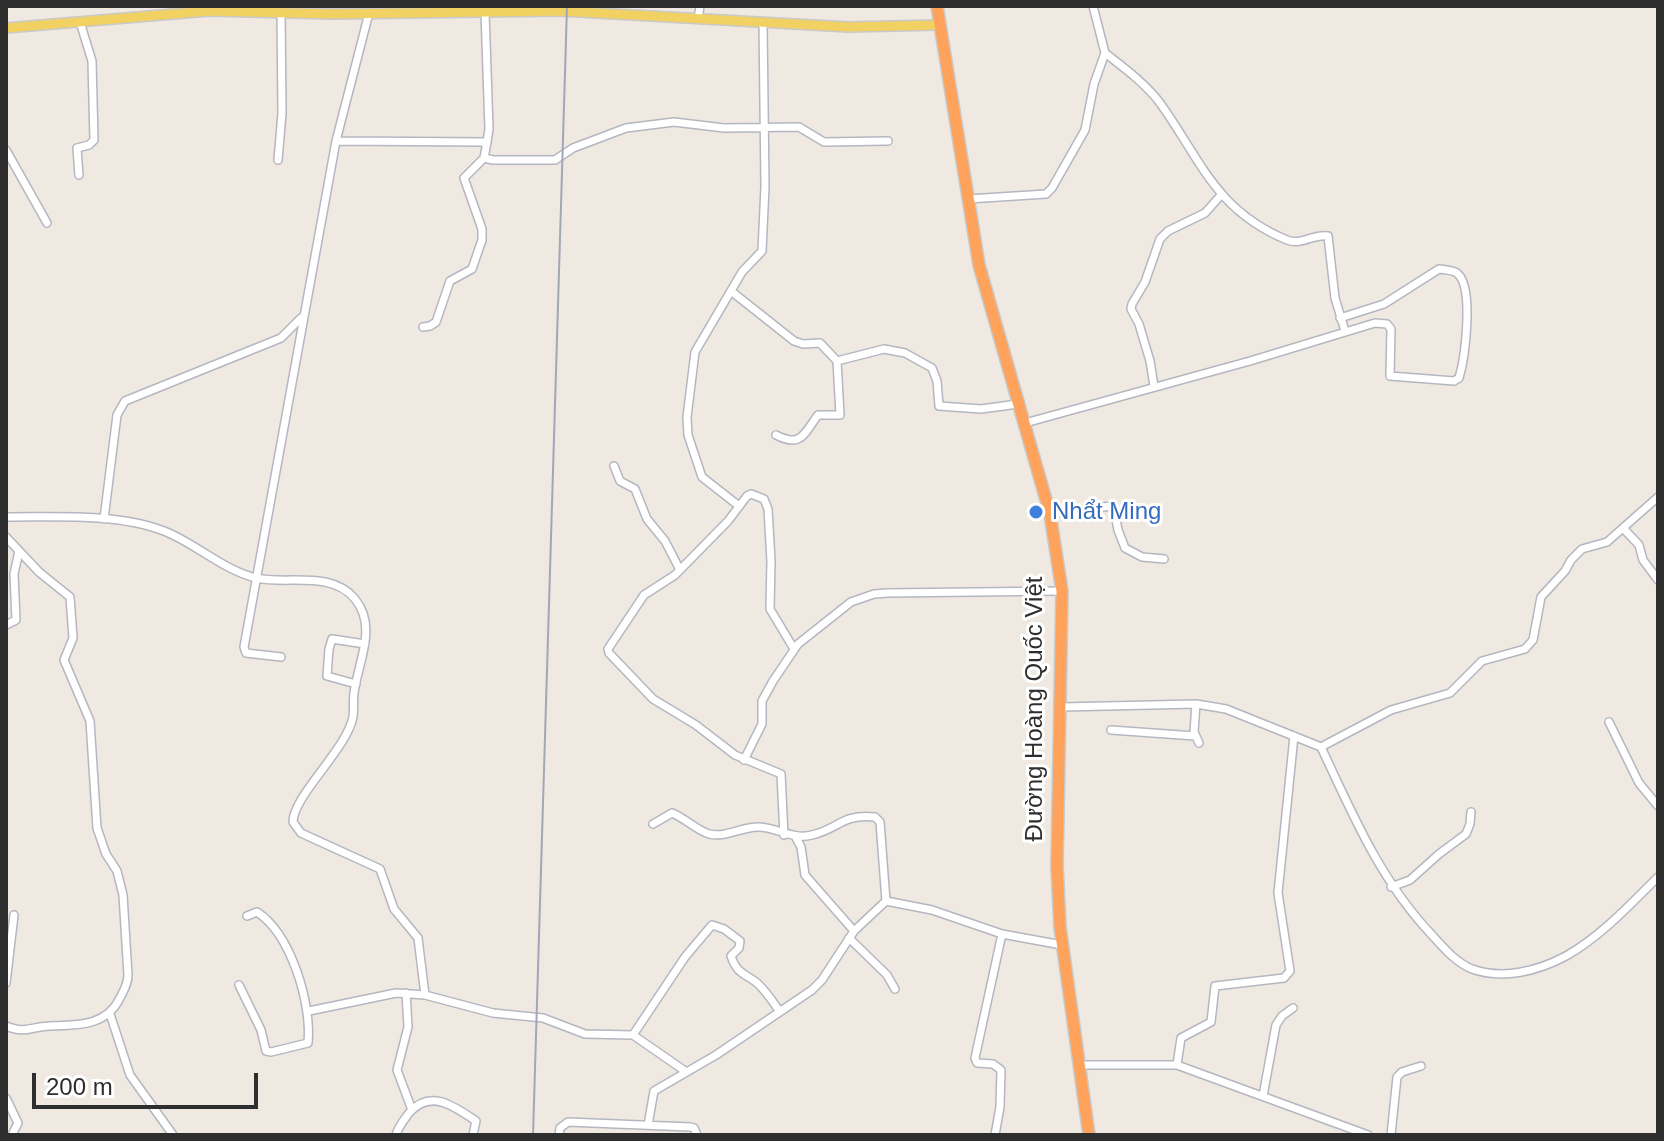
<!DOCTYPE html>
<meta charset="utf-8">
<style>
body{margin:0}
#map{position:relative;width:1664px;height:1141px;overflow:hidden;background:#efe9e1;font-family:Arial,sans-serif}
canvas{display:block}
.frame{position:absolute;inset:0;border:8px solid #2e2e2e;pointer-events:none}
.scale{position:absolute;left:32px;top:1073px;width:226px;height:36px;box-sizing:border-box;border:4px solid #2e2e2e;border-top:0;padding-left:10px;font-size:24px;line-height:28px;white-space:nowrap;color:#2e2e2e;-webkit-text-stroke:6px #fff;paint-order:stroke}
</style>
<div id="map">
<canvas width="1664" height="1141"></canvas>
<div class="frame"></div>
<div class="scale">200 m</div>
</div>
<script>
const ctx = document.querySelector('canvas').getContext('2d');
ctx.lineJoin = 'round';
function strokePath(path, color, width, dash) { ctx.strokeStyle = color; ctx.lineWidth = width; ctx.lineCap = dash ? 'butt' : 'round'; ctx.setLineDash(dash || []); ctx.stroke(path); }
function drawText(font, color, halo, rows, align = 'center') {
  ctx.font = font + ' Arial,sans-serif'; ctx.lineWidth = 6; ctx.setLineDash([]); ctx.textBaseline = 'middle'; ctx.strokeStyle = halo; ctx.fillStyle = color; for (const [text, x, y, turn = 0] of rows) {
    ctx.save(); ctx.translate(x, y); ctx.rotate((+turn || 0) * Math.PI / 180); ctx.textAlign = isNaN(turn) ? turn : align; if (halo) ctx.strokeText(text, 0, 0); ctx.fillText(text, 0, 0); ctx.restore();
  }
}
const minor = new Path2D(`
 M698 19 700 6
 M1105 53C1123 67 1146 84 1160 103 1201 160 1215 210 1287 240 1302 246 1314 233 1328 236L1335 298 1345 331
 M336 141 487 142 489 129 485 12
 M6 150 47 223
 M484 158 493 160H555L573 148 626 128 674 122 724 128 799 127 824 142 888 141
 M278 160 282 113 281 13
 M79 175 77 148 89 145 94 140 92 61 80 22
 M968 199 1046 194 1052 188 1085 130 1094 84 1105 53 1093 6
 M731 291 794 341 803 344 820 343 837 361 884 349 905 353 932 368 937 381 939 406 981 409 1018 404
 M423 327 430 326 436 322 450 281 472 269 482 240V229L464 178 484 158 487 142
 M1154 386 1150 361 1139 324 1131 309 1132 304 1145 282 1160 239 1168 231 1205 213 1221 195
 M1025 423 1250 361 1375 323 1387 324 1391 329 1390 376 1454 381 1459 378C1465 358 1474 289 1458 274 1454 270 1445 270 1439 269L1384 304 1340 318
 M776 435C801 448 804 434 818 415H840L837 361
 M614 466 620 481 635 489 647 519 665 541 680 570
 M739 506 702 477 688 435 687 417 695 352 742 272 762 251 765 187 763 22
 M1050 514 1111 506 1114 509 1118 530 1125 548 1142 557 1164 559
 M6 517C54 517 118 513 164 531 195 543 223 570 256 578 287 585 332 570 355 599 378 627 358 662 354 693 353 701 354 709 353 717 347 749 293 796 293 822L301 833 380 869 394 909 418 938 425 995
 M104 519 117 415 125 401 281 338 301 318
 M1623 528 1639 545 1643 560 1658 580
 M6 537 39 572 70 597 73 638 64 660 90 721 97 828 106 854 117 871 123 895 128 975C128 984 124 990 120 998 106 1027 76 1025 49 1026 29 1027 26 1034 6 1026
 M6 625 16 620 14 574 19 551
 M281 657 246 653 244 647 336 141 369 13
 M356 684 327 676 329 649 332 639 365 644
 M1196 704 1194 732 1199 743
 M1061 707 1196 704 1226 709 1321 747C1352 813 1380 880 1431 934 1443 947 1455 962 1472 969 1503 980 1538 971 1566 956 1600 937 1631 904 1658 877
 M1609 722 1639 783 1658 806
 M1111 730 1195 736
 M1321 747 1391 710 1450 693 1482 661 1525 649 1533 640 1541 597 1565 571 1571 560 1582 549 1607 542 1658 497
 M744 760 762 724V701L773 681 798 644 851 602 874 594 887 593 1062 591
 M653 824 672 813C685 818 696 830 709 834 726 838 741 827 758 827 777 827 792 840 812 835 841 828 840 814 875 817L880 822 886 901
 M784 835 781 774 735 755 696 725 653 699 609 653 608 649 644 595 675 575 728 521 747 496 751 494 764 499 768 509 771 561 770 609 794 649
 M795 836 801 847 805 875 854 931
 M1391 887 1410 880 1439 854 1466 834 1470 824 1471 812
 M886 901 932 910 1002 934 1062 945
 M849 938 887 975 895 989
 M6 983 14 915
 M239 985 261 1030 266 1051 271 1052 308 1043C312 1004 291 934 257 912L247 916
 M406 993 408 1027 397 1070 412 1110
 M309 1011 396 993 425 995 493 1013 543 1018 585 1034 633 1035 685 1071
 M110 1014 130 1075 173 1135
 M633 1035 685 957 712 925 724 929 740 941 739 948 731 956C736 971 742 973 753 980 763 986 773 1002 780 1012
 M1078 1065H1177L1368 1135
 M1177 1065 1181 1038 1211 1022 1215 986 1284 978 1290 971 1278 893 1294 736
 M1263 1096 1276 1025 1282 1016 1293 1008
 M6 1098 18 1123 12 1135
 M648 1125 654 1091 716 1055 812 990 822 980 854 931 886 901
 M396 1135C398 1127 404 1120 409 1113 431 1088 455 1107 476 1121L473 1135
 M559 1135 560 1128 568 1122 690 1127 694 1128 697 1135
 M995 1135 1000 1107 1001 1070 993 1064 977 1063 975 1058 1002 934
 M1391 1135 1397 1077 1402 1072 1421 1066`);
const major = new Path2D(`
 M6 28 209 11 333 14 561 11 848 27 940 25`);
const highway = new Path2D(`
 M937 6 979 265 1050 514 1062 591 1057 866 1060 927 1089 1135`);
const rail = new Path2D(`
 M533 1135 567 6`);
const markers = [
 [1036,512,8,"#3f7fe0"]
];
const shopNames = [
 ["Nhẩt Ming",1052,512]
];
const streetNames = [
 ["Đường Hoàng Quốc Việt",1035,709,-90]
];
strokePath(minor, '#b4b7c1', 10);
strokePath(major, '#c9c9c9', 12);
strokePath(highway, '#c9c9c9', 14);
strokePath(minor, '#fff', 7);
strokePath(major, '#f2d163', 9);
strokePath(highway, '#ffa35c', 11);
strokePath(rail, '#a3a6b8', 2);
for (const [x, y, r, color] of markers) { const dot = new Path2D(); dot.arc(x, y, r, 0, 2 * Math.PI); ctx.fillStyle = color; ctx.fill(dot); strokePath(dot, '#fff', 3); }
drawText('24px', '#366cbe', '#fff', shopNames, 'left');
drawText('24px', '#2e2e2e', '#fff', streetNames);
</script>
